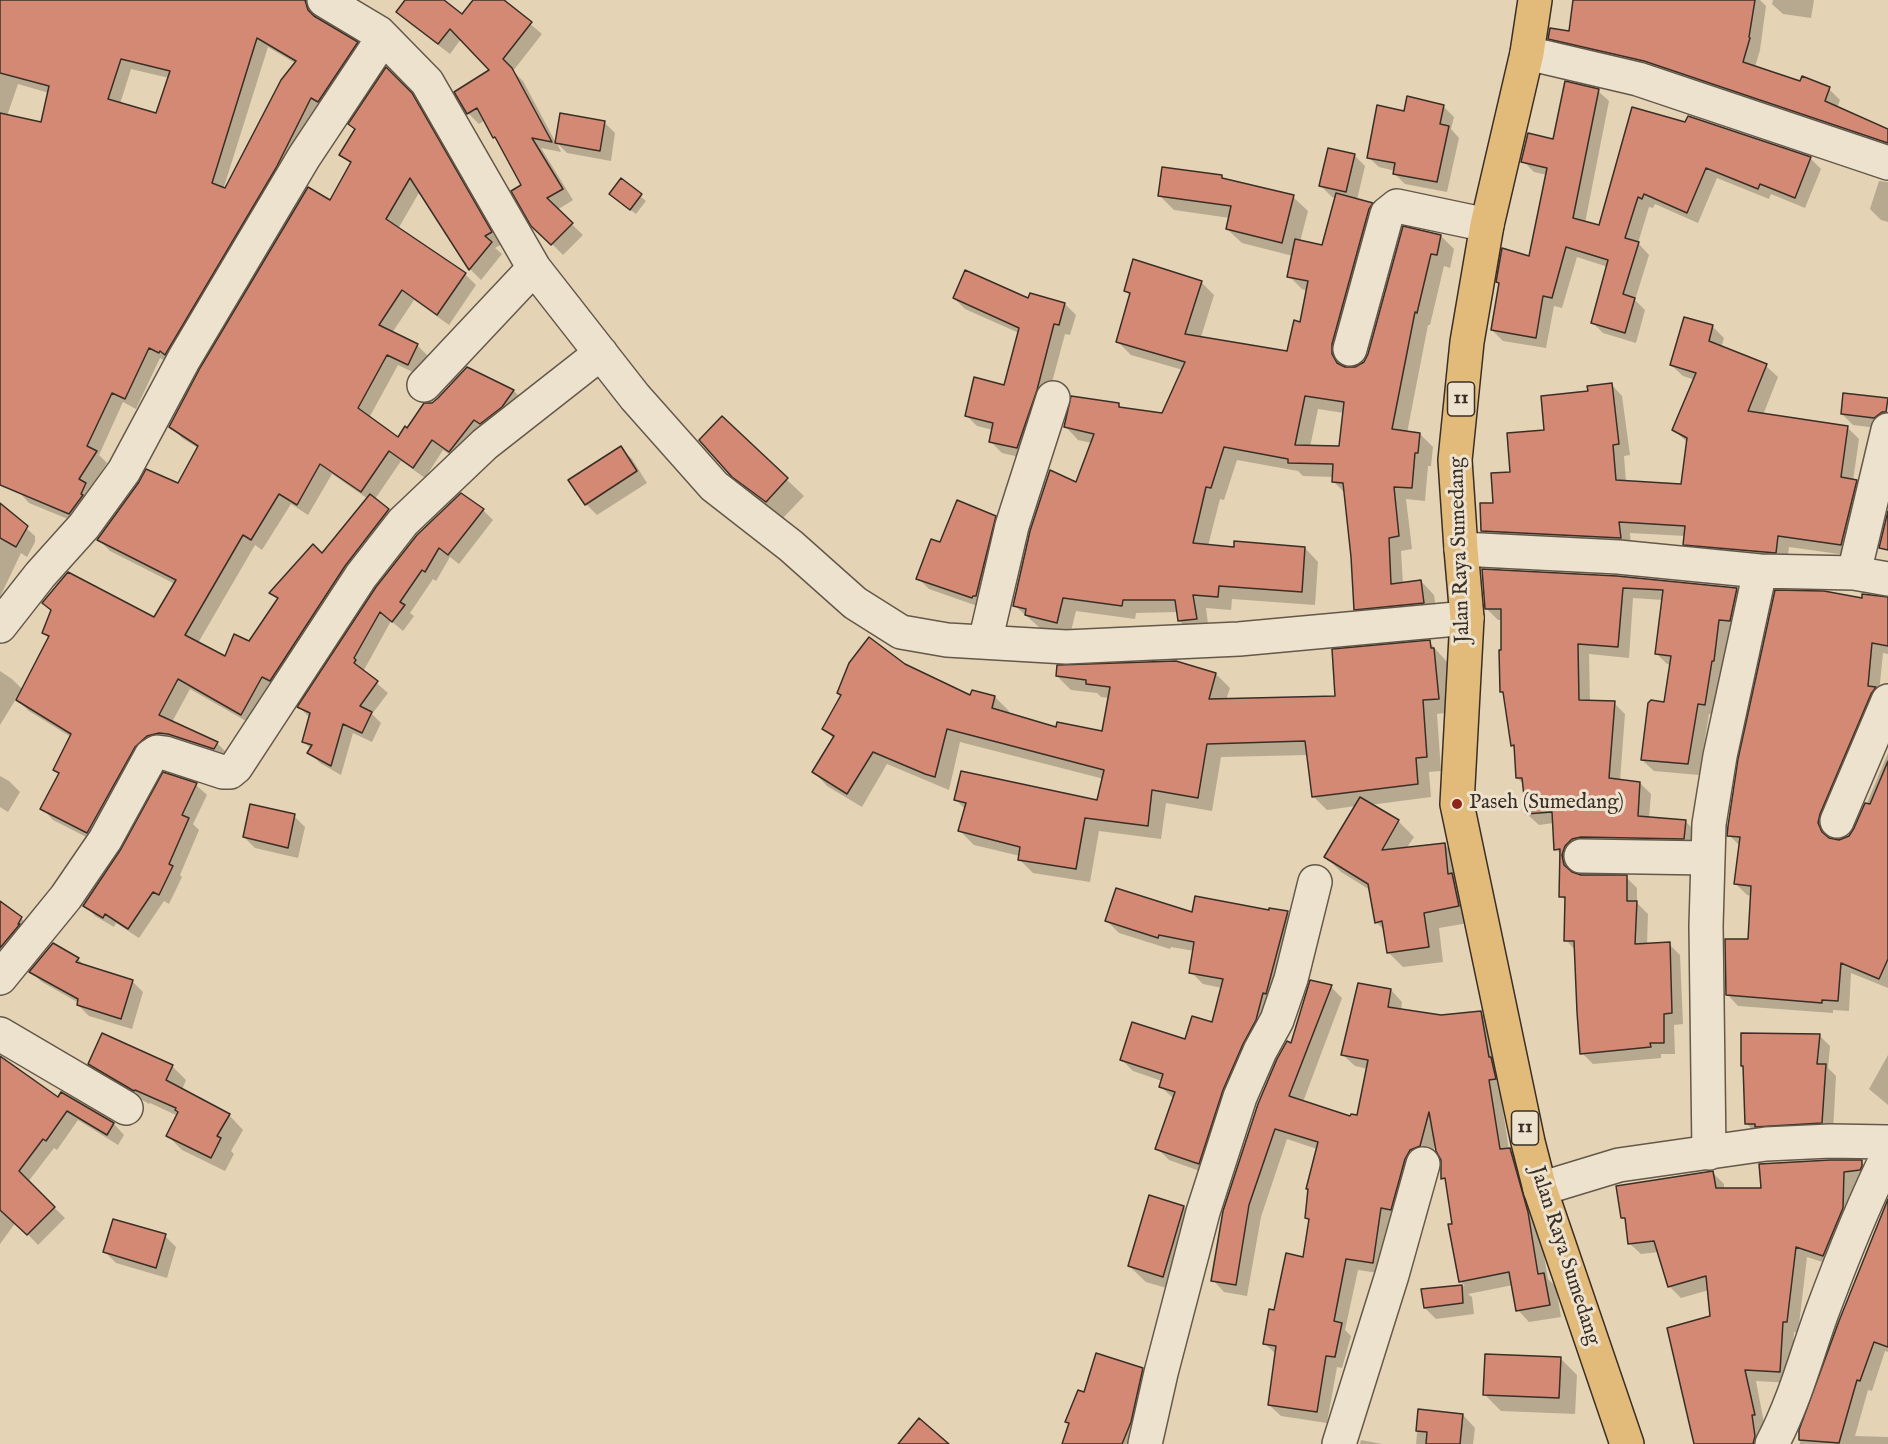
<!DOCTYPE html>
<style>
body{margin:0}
canvas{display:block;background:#e4d3b4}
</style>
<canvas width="1888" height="1444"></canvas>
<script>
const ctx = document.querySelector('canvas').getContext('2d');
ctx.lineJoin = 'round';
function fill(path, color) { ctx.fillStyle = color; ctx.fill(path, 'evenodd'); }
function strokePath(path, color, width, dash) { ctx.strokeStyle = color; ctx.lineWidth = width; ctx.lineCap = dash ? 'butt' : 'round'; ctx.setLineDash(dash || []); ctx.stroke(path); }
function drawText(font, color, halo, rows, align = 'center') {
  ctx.font = font + ' "IM FELL English",serif'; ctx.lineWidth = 6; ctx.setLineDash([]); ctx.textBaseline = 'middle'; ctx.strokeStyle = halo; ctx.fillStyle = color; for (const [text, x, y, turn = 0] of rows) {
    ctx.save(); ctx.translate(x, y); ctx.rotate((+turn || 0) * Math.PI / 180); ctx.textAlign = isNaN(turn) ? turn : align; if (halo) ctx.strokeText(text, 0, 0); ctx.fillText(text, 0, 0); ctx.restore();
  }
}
const shadow = new Path2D(`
 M0 0H308L316 8 317 20 357 43 367 54 170 363 160 358 136 409 123 402 99 455 107 463 90 489 96 495 80 524 29 503 19 492 0 456ZM268 47 295 63 225 190H223ZM131 69 169 78 157 115 120 104ZM18 84 49 93 42 123 7 116Z
 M407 0H441L462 16 475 0H502L542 34 513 71 523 81 556 143 604 122 615 133 611 161 567 153 557 143 561 152 541 148 573 200 557 210 583 235 563 255 533 225 523 185 500 143 495 137 485 120 479 124 468 113 491 70 461 39 450 54 409 23 398 12Z
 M1575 0H1760L1766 6 1760 50 1755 67 1801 83 1829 89 1840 100 1837 108 1888 130V150L1561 49 1550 38 1570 33Z
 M1773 0H1814L1811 18 1783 14 1772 4Z
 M386 69 423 106 502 244 495 248 502 254 481 280 470 269 420 191 398 229 465 274 476 285 449 325 414 300 392 333 417 345 428 356 419 375 398 365 369 418 398 439 467 369 514 391 525 402 461 462 443 450 425 478 401 461 375 499 399 522 253 725 190 689 172 722 217 743 228 754 226 760 180 745 98 843 53 820 42 808 60 775 55 770 71 737 29 711 16 699 0 725V671L12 679 23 690 50 639 43 633 154 619 175 584 110 551 99 540 179 485 198 448 182 438 171 426 331 202 352 165 341 154 356 129ZM332 474 368 499 322 555 271 593 279 600 250 642 226 658 198 643 255 545 262 550 291 504 308 515Z
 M1598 91 1609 101 1585 223 1600 226 1633 109 1810 158 1821 169 1805 208 1771 194 1769 199 1717 178 1698 223 1655 204 1653 208 1649 207 1638 243 1649 255 1635 300 1645 310 1636 343 1603 333 1592 322 1608 267 1577 257 1562 308 1554 306 1546 348 1503 341 1492 330 1530 258 1547 175 1534 172 1523 161 1554 141Z
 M1443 106 1454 117 1451 129 1459 138 1447 192 1405 184 1395 174 1396 171 1379 167 1368 157 1405 113Z
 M1354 155 1365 166 1357 200 1372 204 1385 217 1345 359V369H1355L1364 364 1441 236 1454 249 1450 268 1444 266 1430 325H1428L1407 433 1420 434 1433 447 1431 466H1428L1425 501 1406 499 1412 549 1401 551 1403 584 1421 581 1434 595 1437 616 1368 622 1355 609 1352 557 1345 493 1333 481 1334 477 1303 476 1298 471 1237 460 1224 500 1220 499 1208 546 1235 548H1305L1318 562 1315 605 1232 599 1231 610 1206 608 1209 632 1193 634 1179 620 1178 612 1136 613 1135 619 1076 611 1070 635 1040 628 1014 605 1077 484 1092 443 1078 440 1065 426 1119 405 1123 410 1163 415 1183 370 1131 355 1118 342 1131 296 1125 291 1201 282 1214 295 1201 337 1288 353 1301 323 1308 291 1302 289 1289 276 1293 256 1242 243 1227 229 1230 218 1174 210 1159 195 1222 177 1225 180 1293 197 1308 211 1300 242 1323 247 1337 198 1332 197 1321 186ZM1318 409 1344 413 1341 448 1310 447Z
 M621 180 646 201 636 214 616 199Z
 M1879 181 1888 182V222L1881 220 1870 209Z
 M954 298 1029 300 1065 304 1076 315 1070 335 1065 334 1047 401 1028 459 1002 453 991 442 993 430 977 426 966 415 1005 387 1019 333 965 309Z
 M1685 319 1713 327 1724 338 1721 348 1766 366 1778 377 1763 415 1847 427 1859 439 1853 481H1856L1868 493 1853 556 1789 547 1787 563 1696 555 1684 544 1685 536 1630 533 1631 549 1494 542 1483 531 1512 473 1546 432 1589 392 1611 384 1622 396 1630 455 1624 456 1626 482 1682 485 1688 443 1674 430 1695 380 1683 376 1671 365Z
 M1887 400 1888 427 1885 429 1853 425 1842 414Z
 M722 418 804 496 783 518 751 493 733 476Z
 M621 448 632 459 647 483 597 515 586 504Z
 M0 505 35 536V542L27 557 21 553 0 597Z
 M483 510 493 520 459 564 450 557 436 581 433 579 410 613 414 616 403 631 391 621 364 670 365 673 388 693 372 714 381 723 372 742 353 733 341 775 320 763 309 752 311 749 303 741 310 718 299 707 377 588Z
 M995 517 1006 528 983 608 929 589 918 578 941 544Z
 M1483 570 1737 589 1748 600 1741 632 1730 631 1725 672 1716 715 1709 714 1699 775 1654 771 1642 760 1665 704 1671 665 1667 664 1656 653 1663 600 1633 598 1629 658 1589 654 1590 702 1614 703 1625 714 1620 781 1640 783 1651 794 1649 818 1685 821 1696 832 1695 849 1573 867 1574 875 1580 876 1626 877 1637 888V903L1648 914 1647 945 1669 944 1680 955 1683 1024 1674 1025 1675 1054H1661V1058L1593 1064 1582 1053 1576 951 1566 940V901L1561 896V855L1556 849 1554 823 1539 825 1527 814 1525 785 1517 778 1515 748 1513 745 1505 695 1501 692 1503 620H1498L1486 608Z
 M1863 599H1888V654L1883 653 1879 693 1830 826 1829 835 1831 840 1839 841 1849 838 1856 829 1888 753V988L1851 973 1849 1011 1833 1010V1013L1738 1006 1727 994 1749 940 1752 896 1747 895 1736 884 1740 846 1729 835Z
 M1429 642 1448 663 1452 712 1437 714 1441 771 1429 772 1431 797 1370 805 1398 821 1414 837 1406 849 1444 844 1460 860 1474 922 1439 928 1443 962 1403 967 1388 952 1385 931 1376 922 1370 890 1341 872 1326 857 1356 806 1327 810 1313 796 1308 755 1221 757 1212 811 1166 803 1161 839 1099 831 1090 882 1033 873 1019 859 1020 856 974 845 960 831 965 809 956 800 1098 802 1104 779 960 742 949 790 887 764 862 807 827 786 814 772 834 739 824 729 904 665 971 697H995L1009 711 1008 714 1058 729 1103 732 1109 698 1101 697 1097 693 1071 690 1057 676 1216 674 1230 688 1226 700 1337 698Z
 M0 776 9 781 20 792 8 812 0 807Z
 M196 785 207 795 193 824 199 830 180 875 182 877 169 904 164 901 139 938 116 923 114 927 95 916 85 905Z
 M294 816 305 827 298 858 255 848 244 837Z
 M0 903 22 919 32 929 20 947 5 936 0 944Z
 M1271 910 1288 913 1300 925 1211 1175 1169 1160 1157 1148 1174 1099 1160 1086 1162 1081 1133 1071 1121 1059 1186 1041 1213 1024 1222 988 1203 984 1191 972 1194 951 1171 947 1170 949 1119 933 1107 921 1194 914 1270 912Z
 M78 959 86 967 132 981 143 992 132 1029 89 1016 78 1005 79 1003 42 982 31 972Z
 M1331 987 1342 998 1303 1102 1351 1118 1358 1117 1368 1069 1355 1066 1343 1055 1391 990 1402 1002 1401 1010 1441 1017 1481 1013 1493 1025 1506 1090 1500 1091 1509 1150 1522 1162 1539 1225 1548 1279 1556 1287 1561 1317 1529 1322 1518 1310 1513 1285 1468 1294 1472 1297 1474 1314 1436 1319 1425 1308 1423 1291 1465 1286 1460 1281 1447 1182 1443 1178V1160L1436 1141 1432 1157 1385 1274 1358 1270 1345 1330 1351 1336 1342 1368 1337 1367 1327 1423 1281 1416 1269 1405 1277 1355 1264 1343 1275 1311 1304 1258 1310 1222 1306 1218 1317 1149 1287 1139 1261 1217 1247 1296 1224 1292 1213 1280 1292 1045Z
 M1819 1035 1830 1046 1828 1068 1836 1076 1833 1133 1757 1134 1746 1123 1745 1068 1742 1065Z
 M1888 1055V1105L1869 1089Z
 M0 1057 58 1099 61 1094 114 1124 124 1135 118 1145 78 1120 57 1150 54 1148 28 1182 65 1218 38 1245 16 1222 0 1244Z
 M90 1063 172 1066 186 1080 182 1090 229 1115 243 1130 231 1151 234 1154 225 1171 182 1150 168 1136 178 1116 150 1103 149 1104 104 1078Z
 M1861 1162 1872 1173 1871 1181 1855 1182 1854 1220 1835 1266 1807 1257 1798 1333 1794 1332 1791 1383 1756 1381 1768 1444H1696L1711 1317 1709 1290 1681 1298 1669 1286 1659 1252 1641 1254 1629 1243 1627 1222 1623 1218 1712 1172 1724 1184V1189H1763Z
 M1888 1203V1352L1885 1351 1872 1391 1868 1390 1855 1436 1888 1437V1444H1800L1801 1430Z
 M1184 1207 1200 1224 1180 1292 1146 1282 1129 1266Z
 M165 1236 176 1247 167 1278 116 1263 105 1252Z
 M1560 1358 1577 1375 1575 1414 1501 1411 1484 1394Z
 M1142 1369 1154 1381 1138 1444H1063L1070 1424 1067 1422 1085 1394Z
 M1419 1411 1463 1415 1475 1428 1473 1444H1416Z
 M1361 1440 1382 1444H1360Z`);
const building = new Path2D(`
 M0 0H305L308 10 314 16 358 42 318 102 311 98 276 168 165 355 160 351 159 353 149 348 125 399 112 393 87 446 97 451 79 479 86 483 81 494 83 495 69 514 0 485V113L41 122 49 86 0 73ZM257 38 296 61 281 80 225 188 212 183ZM121 59 170 71 156 113 108 99Z
 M405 0H444L462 14 473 0H504L532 22 503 59 512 68 552 142 532 138 563 189 547 198 573 223 551 245 531 226 511 191 521 185 495 137 493 138 477 108 467 114 454 92 489 70 450 29 438 44 396 12Z
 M1573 0H1755L1749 37 1750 38 1743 62 1800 81 1802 76 1830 87 1825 101 1888 129V143L1644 61 1548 39 1550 28 1569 31Z
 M386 67 412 93 492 232 485 236 492 242 469 270 410 178 386 219 466 273 437 315 402 290 379 325 418 344 408 365 387 355 358 408 398 437 405 426 407 428 424 403H432L438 398 467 367 514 390 502 407 480 424 474 420 449 452 432 440 413 468 389 451 361 492 320 464 297 505 279 494 251 540 243 535 185 635 225 656 234 634 249 641 278 598 269 593 313 544 322 553 370 494 389 509 345 566 270 681 262 677 241 715 178 679 159 715 218 742 214 749 168 734 159 733 147 736 135 747 87 833 40 809 59 773 53 770 71 734 16 700 49 636 42 633 51 610 42 603 68 572 154 617 176 580 97 540 139 482 146 469 178 483 198 446 169 427 200 368 308 187 330 200 351 162 339 155 355 129 348 124Z
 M1565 81 1599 89 1573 218 1599 225 1632 107 1685 122 1688 116 1811 157 1795 198 1760 184 1758 189 1706 168 1687 213 1644 194 1642 199 1638 197 1625 238 1639 242 1623 294 1635 298 1625 333 1591 323 1608 260 1566 247 1552 298 1543 296 1536 338 1491 330 1499 283 1496 282 1502 248 1529 256 1547 168 1521 162 1528 133 1553 139Z
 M1407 96 1444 105 1440 124 1449 126 1437 182 1393 174 1395 163 1367 158 1377 105 1404 111Z
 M560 113 605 121 600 151 555 143Z
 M1328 148 1355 154 1346 192 1319 186Z
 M1162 167 1222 175V178L1294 195 1282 243 1226 229 1231 206 1158 196Z
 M621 178 642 194 630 210 609 194Z
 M1336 193 1373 203 1369 209 1332 344V354L1337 363 1345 367H1355L1364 362 1368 354 1403 226 1441 235 1437 255 1431 254 1417 313 1415 312 1392 429 1420 433 1418 453H1415L1412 488 1394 487 1399 536 1389 538 1391 584 1421 580 1424 603 1354 610 1351 557 1343 483 1332 482 1333 464 1288 463V459L1224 447 1211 488 1206 487 1193 543 1234 547V541L1305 547 1302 592 1219 586 1218 597 1193 595 1197 619 1178 621 1175 600H1123L1122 606 1063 598 1057 623 1025 615 1026 609 1013 606 1030 531 1050 470 1076 482 1094 434 1064 427 1071 396 1119 403V407L1162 413 1185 362 1116 342 1130 293 1124 291 1133 259 1202 281 1185 334 1287 351 1294 320 1300 322 1308 281 1287 277 1295 239 1322 245ZM1305 396 1344 402 1339 446 1295 445Z
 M965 270 1028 298 1030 293 1065 303 1059 325 1054 324 1037 390 1017 448 989 442 993 423 965 416 974 377 1004 385 1019 328 953 298Z
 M1684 317 1713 325 1709 341 1767 364 1748 411 1848 426 1841 477 1857 480 1841 545 1778 536 1776 553 1683 545 1685 526 1619 522 1621 538 1481 531 1480 503H1493L1491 473 1510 472 1507 433 1544 430 1541 396 1588 391 1587 386 1612 383 1619 444 1613 445 1616 480 1681 484 1687 438 1672 430 1696 373 1670 365Z
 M1843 393 1888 398 1886 412H1882L1874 418 1841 414Z
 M722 416 788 478 766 502 732 477 699 440Z
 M621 446 637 471 585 505 568 480Z
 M461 493 484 509 448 555 439 548 425 572 422 570 400 602 405 605 392 622 380 612 354 658 356 660 354 663 378 681 360 706 372 712 362 733 343 724 331 766 307 753 312 745 302 742 310 713 297 707 376 587 417 535Z
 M957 500 996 516 976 596H973L972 598 916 579 931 539 940 542Z
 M0 503 28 526 16 547 0 538Z
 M1888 511V550L1879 548Z
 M1482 569 1617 576 1737 588 1730 621 1719 620 1714 661H1712L1705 705 1698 704 1688 764 1641 760 1648 703 1651 700 1664 702 1671 656 1655 654 1663 590 1623 588 1618 647 1578 644 1579 700 1615 701 1609 778 1640 782 1638 816 1686 820 1684 839 1581 837 1572 839 1565 846 1562 855 1564 865 1572 872 1581 875H1627V901H1637L1635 944 1670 942 1672 1013 1664 1014V1043H1650L1651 1047 1580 1054 1577 1012 1574 941H1564L1565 897H1559L1560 849 1554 850 1552 812 1526 814 1522 778H1516L1514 745 1511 746 1503 692H1500L1499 650H1501V609H1485Z
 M1775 590 1824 591 1862 598V594L1888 597V646L1872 643 1868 686 1876 687 1871 694 1820 814 1818 823 1822 832 1829 838 1839 840 1849 836 1854 828 1865 803 1870 804 1888 761V959L1879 979 1841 963 1838 1001 1822 1000V1003L1726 995 1725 939H1748L1751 886 1734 884 1740 837 1727 836 1728 826 1738 759Z
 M869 637 905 664 970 695 972 690 995 696 992 708 1056 727 1057 722 1102 731 1110 687 1086 684V680L1056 676 1057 665 1176 661 1216 673 1209 699 1335 696 1332 649 1430 640 1431 648H1434L1439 699 1423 700 1427 757 1416 758 1418 784 1312 797 1305 741 1207 744 1198 798 1152 790 1148 826 1085 818 1076 869 1018 860 1020 847 958 831 966 803 954 800 961 771 1097 800 1104 770 947 729 935 777 925 774 873 752 847 794 812 772 834 736 822 729 841 695 837 693 849 663Z
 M163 772 197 783 182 815 189 818 169 864 173 866 159 895 153 892 128 929 105 914 103 918 83 906 121 849Z
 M1360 797 1399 820 1382 850 1445 843 1448 874 1452 873 1459 906 1424 913 1429 947 1387 953 1382 921 1375 923 1368 884 1324 857Z
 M250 804 295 814 288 848 243 837Z
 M1116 888 1192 912 1195 896 1269 910V908L1288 911 1266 994 1263 993 1256 1020 1243 1044 1223 1090 1199 1164 1155 1149 1175 1092 1159 1087 1163 1074 1120 1060 1132 1022 1185 1039 1192 1016 1212 1022 1223 979 1189 973 1194 942 1159 935 1158 938 1105 921Z
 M0 901 22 917 18 924H20L0 948Z
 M53 943 79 958 76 962 133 980 121 1019 77 1005 78 999 29 972Z
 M1310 980 1332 985 1289 1096 1350 1116 1351 1114 1357 1115 1368 1060 1341 1055 1358 983 1391 989 1388 1007 1441 1015 1481 1011 1489 1057H1491L1496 1079 1489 1080 1500 1149 1510 1148 1528 1212 1538 1274 1544 1273 1550 1305 1516 1311 1509 1272 1459 1282 1448 1224H1452L1445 1178 1441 1179V1160L1436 1151 1429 1112 1420 1146 1410 1150 1405 1159 1391 1210 1381 1208 1373 1263 1346 1259 1334 1321 1342 1323 1335 1357 1326 1356 1317 1412 1268 1405 1276 1346 1263 1344 1269 1309 1274 1310 1286 1253 1303 1257 1309 1219 1305 1218 1308 1189H1306L1318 1142 1275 1129 1249 1205 1236 1285 1211 1281 1223 1211 1258 1104 1277 1059 1287 1041 1291 1043Z
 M102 1033 173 1065 166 1080 230 1114 217 1136 221 1138 211 1158 166 1136 178 1112 175 1110 176 1108 135 1090 134 1091 88 1064Z
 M1741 1033 1820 1034 1817 1064H1826L1822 1123 1755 1127V1124H1745L1743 1066H1741Z
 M0 1056 58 1097 61 1092 114 1123 107 1135 67 1111 46 1141 43 1139 19 1171 55 1207 27 1235 0 1210Z
 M1830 1160H1862V1166L1860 1170 1844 1172 1843 1208 1823 1256 1796 1247 1787 1322H1783L1780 1372 1745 1370 1755 1415H1752L1755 1436 1753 1444H1694L1667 1328 1710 1316 1706 1276 1668 1287 1654 1241 1628 1244 1625 1218H1621L1616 1186 1713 1171 1716 1188H1761L1759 1164Z
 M1149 1195 1184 1206 1163 1277 1128 1266Z
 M1888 1199V1347L1874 1342 1860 1381 1857 1380 1839 1443 1799 1440V1430L1839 1321Z
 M113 1219 166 1234 156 1268 103 1252Z
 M1462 1285 1463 1303 1424 1308 1421 1289Z
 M1096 1353 1143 1368 1131 1422 1122 1444H1062L1069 1423 1065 1422 1078 1390 1084 1392Z
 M1485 1354 1561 1357 1559 1398 1483 1395Z
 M1418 1409 1463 1414 1460 1444H1426L1427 1432 1416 1431Z
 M919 1418 949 1444H898Z`);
const minor = new Path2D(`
 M324 0 379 33 427 82 534 268 635 397 714 486 791 546 855 603 901 632 947 640 1066 647 1239 639 1467 618
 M1527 53 1638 79 1888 163
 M1350 349 1387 214 1397 206 1487 225
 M424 385 534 268
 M1461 549 1618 557 1760 571 1854 573 1888 579
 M1854 573 1888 430
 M0 626 40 575 84 526 124 471 184 359 304 157 383 38
 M985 642 1012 526 1053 398
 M1837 821 1888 701
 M1581 856 1708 858
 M0 978 66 897 105 840 151 756 157 752 165 753 223 772H230L236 767 361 576 403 522 485 444 601 353
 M0 1034 126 1108
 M1709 1153 1706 926 1709 824 1720 756 1760 571
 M1540 1189 1619 1165 1766 1144 1830 1141 1888 1142
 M1145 1444 1161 1373 1203 1212 1240 1097 1260 1051 1277 1020 1291 979 1315 882
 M1339 1444 1392 1275 1423 1164
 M1772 1444C1794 1402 1805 1360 1821 1315 1841 1261 1862 1207 1888 1155`);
const highway = new Path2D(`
 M1535 0 1527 53 1487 225 1467 342 1455 460 1461 549 1467 618 1457 804 1528 1142 1540 1189 1627 1444`);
const markers = [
 [1457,804,6,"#8f2418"]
];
const shields = [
 [1461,399,27],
 [1525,1128,27]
];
const shieldNames = [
 ["11",1461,399],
 ["11",1525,1128]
];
const streetNames = [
 ["Jalan Raya Sumedang",1461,550,-92],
 ["Jalan Raya Sumedang",1564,1256,72]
];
const poiNames = [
 ["Paseh (Sumedang)",1469,804]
];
fill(shadow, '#0003');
fill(building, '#d48975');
strokePath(building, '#3a2f26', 1.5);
strokePath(minor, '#64584a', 36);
strokePath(highway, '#3a2f26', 36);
strokePath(minor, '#ede2ce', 33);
strokePath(highway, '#e2ba7a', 33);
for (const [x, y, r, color] of markers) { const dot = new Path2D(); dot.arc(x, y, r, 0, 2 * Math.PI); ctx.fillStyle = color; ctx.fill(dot); strokePath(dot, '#ede2ce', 2); }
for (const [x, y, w] of shields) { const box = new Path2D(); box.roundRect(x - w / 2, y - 17, w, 34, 4.5); ctx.fillStyle = '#ede2ce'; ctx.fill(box); strokePath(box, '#3a2f26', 1.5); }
drawText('bold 20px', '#3a2f26', null, shieldNames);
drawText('21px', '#3a2f26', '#ede2ce', streetNames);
drawText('21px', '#3a2f26', '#ede2ce', poiNames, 'left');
</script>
